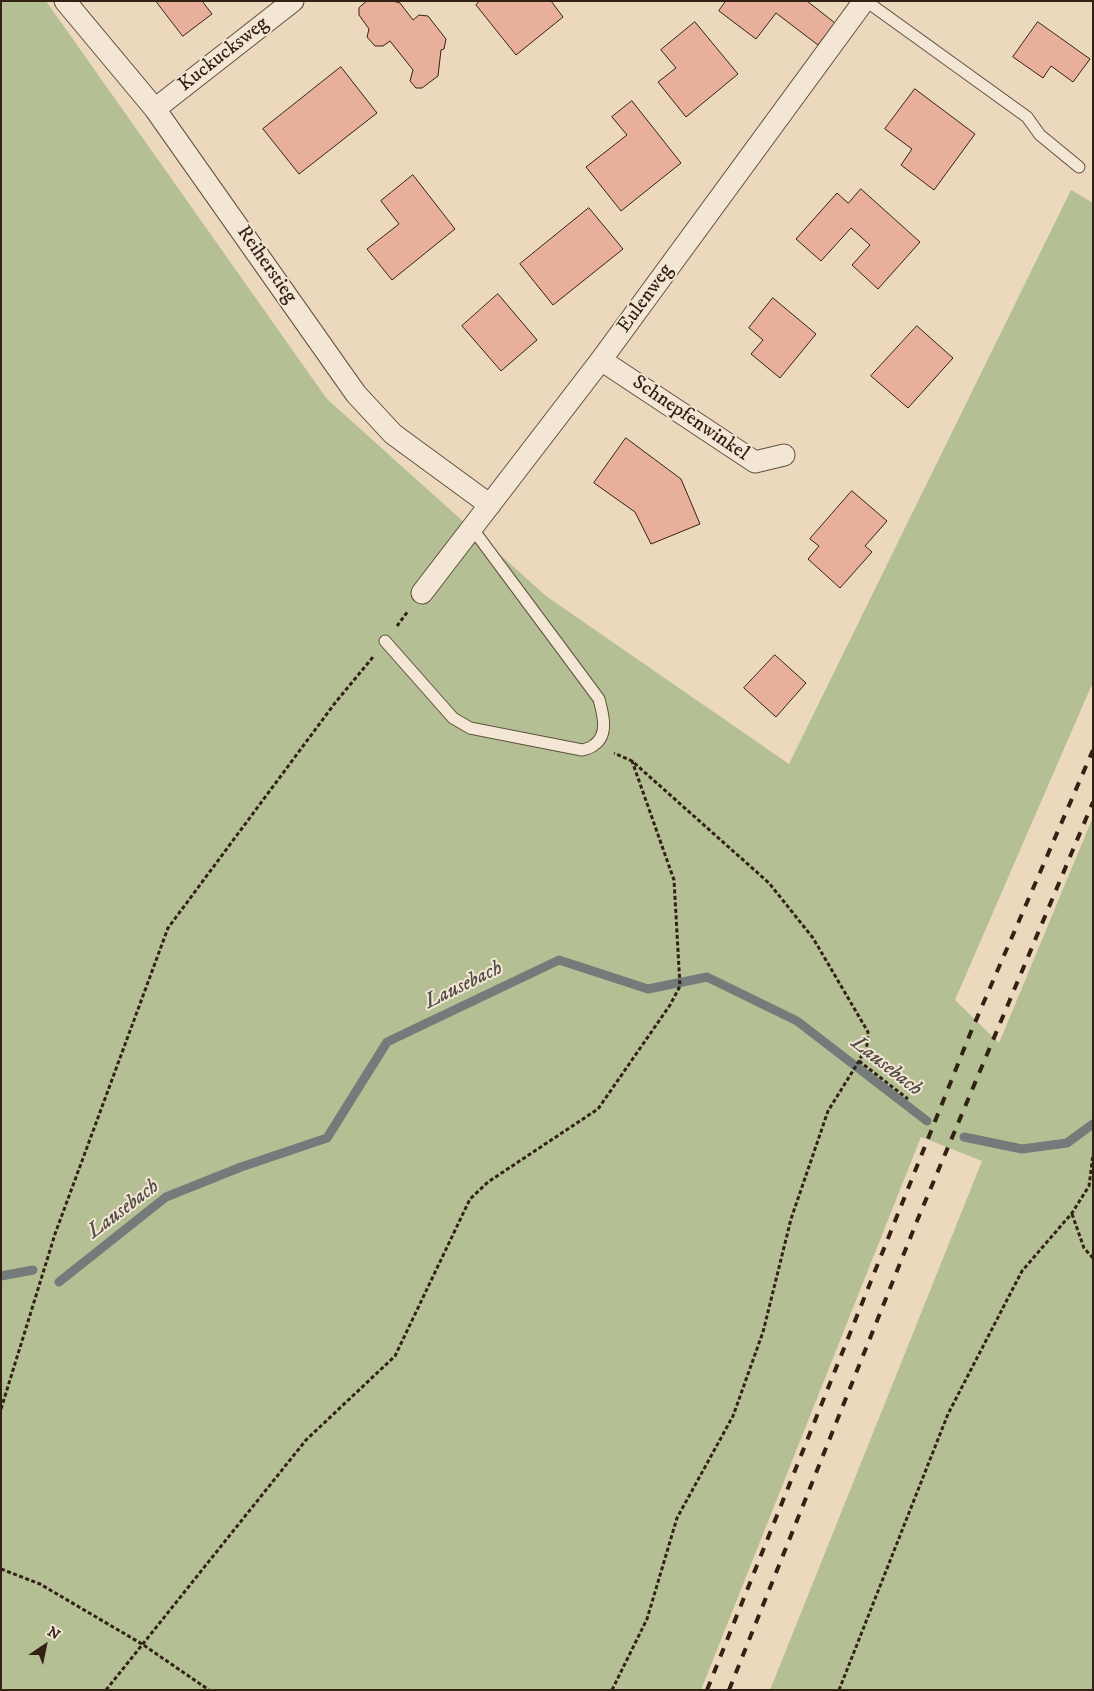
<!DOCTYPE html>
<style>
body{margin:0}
#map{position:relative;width:1094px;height:1691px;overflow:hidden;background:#ecd9bd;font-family:"IM FELL DW Pica",serif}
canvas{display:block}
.frame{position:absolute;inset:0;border:2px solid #332116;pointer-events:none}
.north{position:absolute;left:20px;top:1621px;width:50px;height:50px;-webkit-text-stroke:4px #f3e6d4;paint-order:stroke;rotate:34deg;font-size:14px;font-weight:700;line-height:20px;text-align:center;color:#332116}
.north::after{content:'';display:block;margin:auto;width:18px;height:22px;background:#332116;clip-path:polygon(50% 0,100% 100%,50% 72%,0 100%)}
</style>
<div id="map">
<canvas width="1094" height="1691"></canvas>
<div class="frame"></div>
<div class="north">N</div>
</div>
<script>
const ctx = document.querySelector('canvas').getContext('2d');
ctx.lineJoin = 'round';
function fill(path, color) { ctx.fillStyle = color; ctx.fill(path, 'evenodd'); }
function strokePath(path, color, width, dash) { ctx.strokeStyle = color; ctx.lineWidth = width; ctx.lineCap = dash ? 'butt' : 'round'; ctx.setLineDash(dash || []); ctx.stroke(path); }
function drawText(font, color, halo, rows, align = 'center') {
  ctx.font = font + ' "IM FELL DW Pica",serif'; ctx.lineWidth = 4; ctx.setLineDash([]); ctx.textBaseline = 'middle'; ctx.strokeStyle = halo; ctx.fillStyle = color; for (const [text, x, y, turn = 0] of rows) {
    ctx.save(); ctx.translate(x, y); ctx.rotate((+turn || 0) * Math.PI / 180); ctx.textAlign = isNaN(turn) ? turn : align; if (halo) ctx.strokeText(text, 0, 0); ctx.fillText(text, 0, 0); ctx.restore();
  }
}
const green = new Path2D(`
 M1 1H46L327 399 546 596 789 764 1071 190 1093 203V682L955 1000 999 1043 1093 817V1690H770L982 1161 921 1137 701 1690H1Z`);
const stream = new Path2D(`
 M964 1137 1022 1149 1067 1143 1093 1124
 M1 1276 33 1270
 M59 1282 166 1197 241 1167 327 1138 387 1042 559 960 648 989 707 977 797 1021 927 1121`);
const building = new Path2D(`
 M156 1H202L212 14 183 36Z
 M367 1H393L400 3 413 20 419 15 428 16 446 39 444 49 441 50 438 76 422 88H416L410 81 413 70 390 41 383 46H375L367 37 369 29 359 15V8Z
 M480 1H551L563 17 516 55 476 5Z
 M726 1H807L835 23 818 45 776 13 756 39 719 11Z
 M695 22 738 74 686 117 658 82 676 68 661 50Z
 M1038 22 1090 59 1073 82 1051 66 1043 78 1013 57Z
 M341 67 377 113 299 174 263 129Z
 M915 89 975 134 934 190 901 165 912 149 885 129Z
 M632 101 681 163 621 211 586 167 627 135 612 117Z
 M413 175 455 229 392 280 367 249 399 224 381 201Z
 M861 189 920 242 878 289 852 265 870 245 851 228 821 261 796 239 837 193 848 203Z
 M589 208 623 249 553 305 520 264Z
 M498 294 537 340 501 371 462 326Z
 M773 298 816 334 780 378 751 354 763 340 749 328Z
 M917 326 953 358 908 408 871 376Z
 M626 438 681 479 700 524 651 544 635 512 594 483Z
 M852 491 887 521 865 546 872 552 840 588 808 559 819 546 810 539Z
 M775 655 806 683 776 717 744 688Z`);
const path = new Path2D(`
 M397 626 408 611
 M859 1061 908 1099
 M1072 1214 1084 1248 1093 1258
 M1 1409 55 1234 168 928 335 703 373 657
 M1 1569 40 1584 142 1644 209 1690
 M106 1690 306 1440 395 1356 470 1199 488 1182 598 1109 670 1005 680 986 674 880 632 761
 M612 1690 647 1619 677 1518 733 1416 763 1332 791 1219 828 1111 859 1061 867 1045 868 1032 813 938 769 883 632 761 614 753
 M839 1690 948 1414 1022 1271 1072 1213 1089 1186 1093 1155`);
const service = new Path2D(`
 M866 1 1027 117 1040 135 1079 167
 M385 641 453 718 470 728 582 750C586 749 591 748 594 745 609 735 603 714 599 699L472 528`);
const minor = new Path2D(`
 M65 1 155 109 356 394 393 434 490 505
 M155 109 293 1
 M601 360 755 462 784 455
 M422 593 601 360 864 1`);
const rail = new Path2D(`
 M707 1690 970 1034 1093 750
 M729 1690 917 1221 1093 802`);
const streetNames = [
 ["Kuckucksweg",224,55,-38],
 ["Reiherstieg",266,265,55],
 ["Eulenweg",646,299,-54],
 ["Schnepfenwinkel",690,419,34]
];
const waterNames = [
 ["Lausebach",464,986,-26],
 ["Lausebach",886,1067,38],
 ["Lausebach",124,1210,-37]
];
fill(green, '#b4c094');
strokePath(stream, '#747b7a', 9);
fill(building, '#e8b09b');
strokePath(building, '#332116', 1);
strokePath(service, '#614f40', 13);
strokePath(minor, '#614f40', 23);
strokePath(path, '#332116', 3, [4, 2.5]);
strokePath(service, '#f3e6d4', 11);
strokePath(minor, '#f3e6d4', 21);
strokePath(rail, '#332116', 4, [9, 9]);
drawText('20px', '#332116', '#f3e6d4', streetNames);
drawText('italic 21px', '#534e48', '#f3e6d4', waterNames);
</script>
